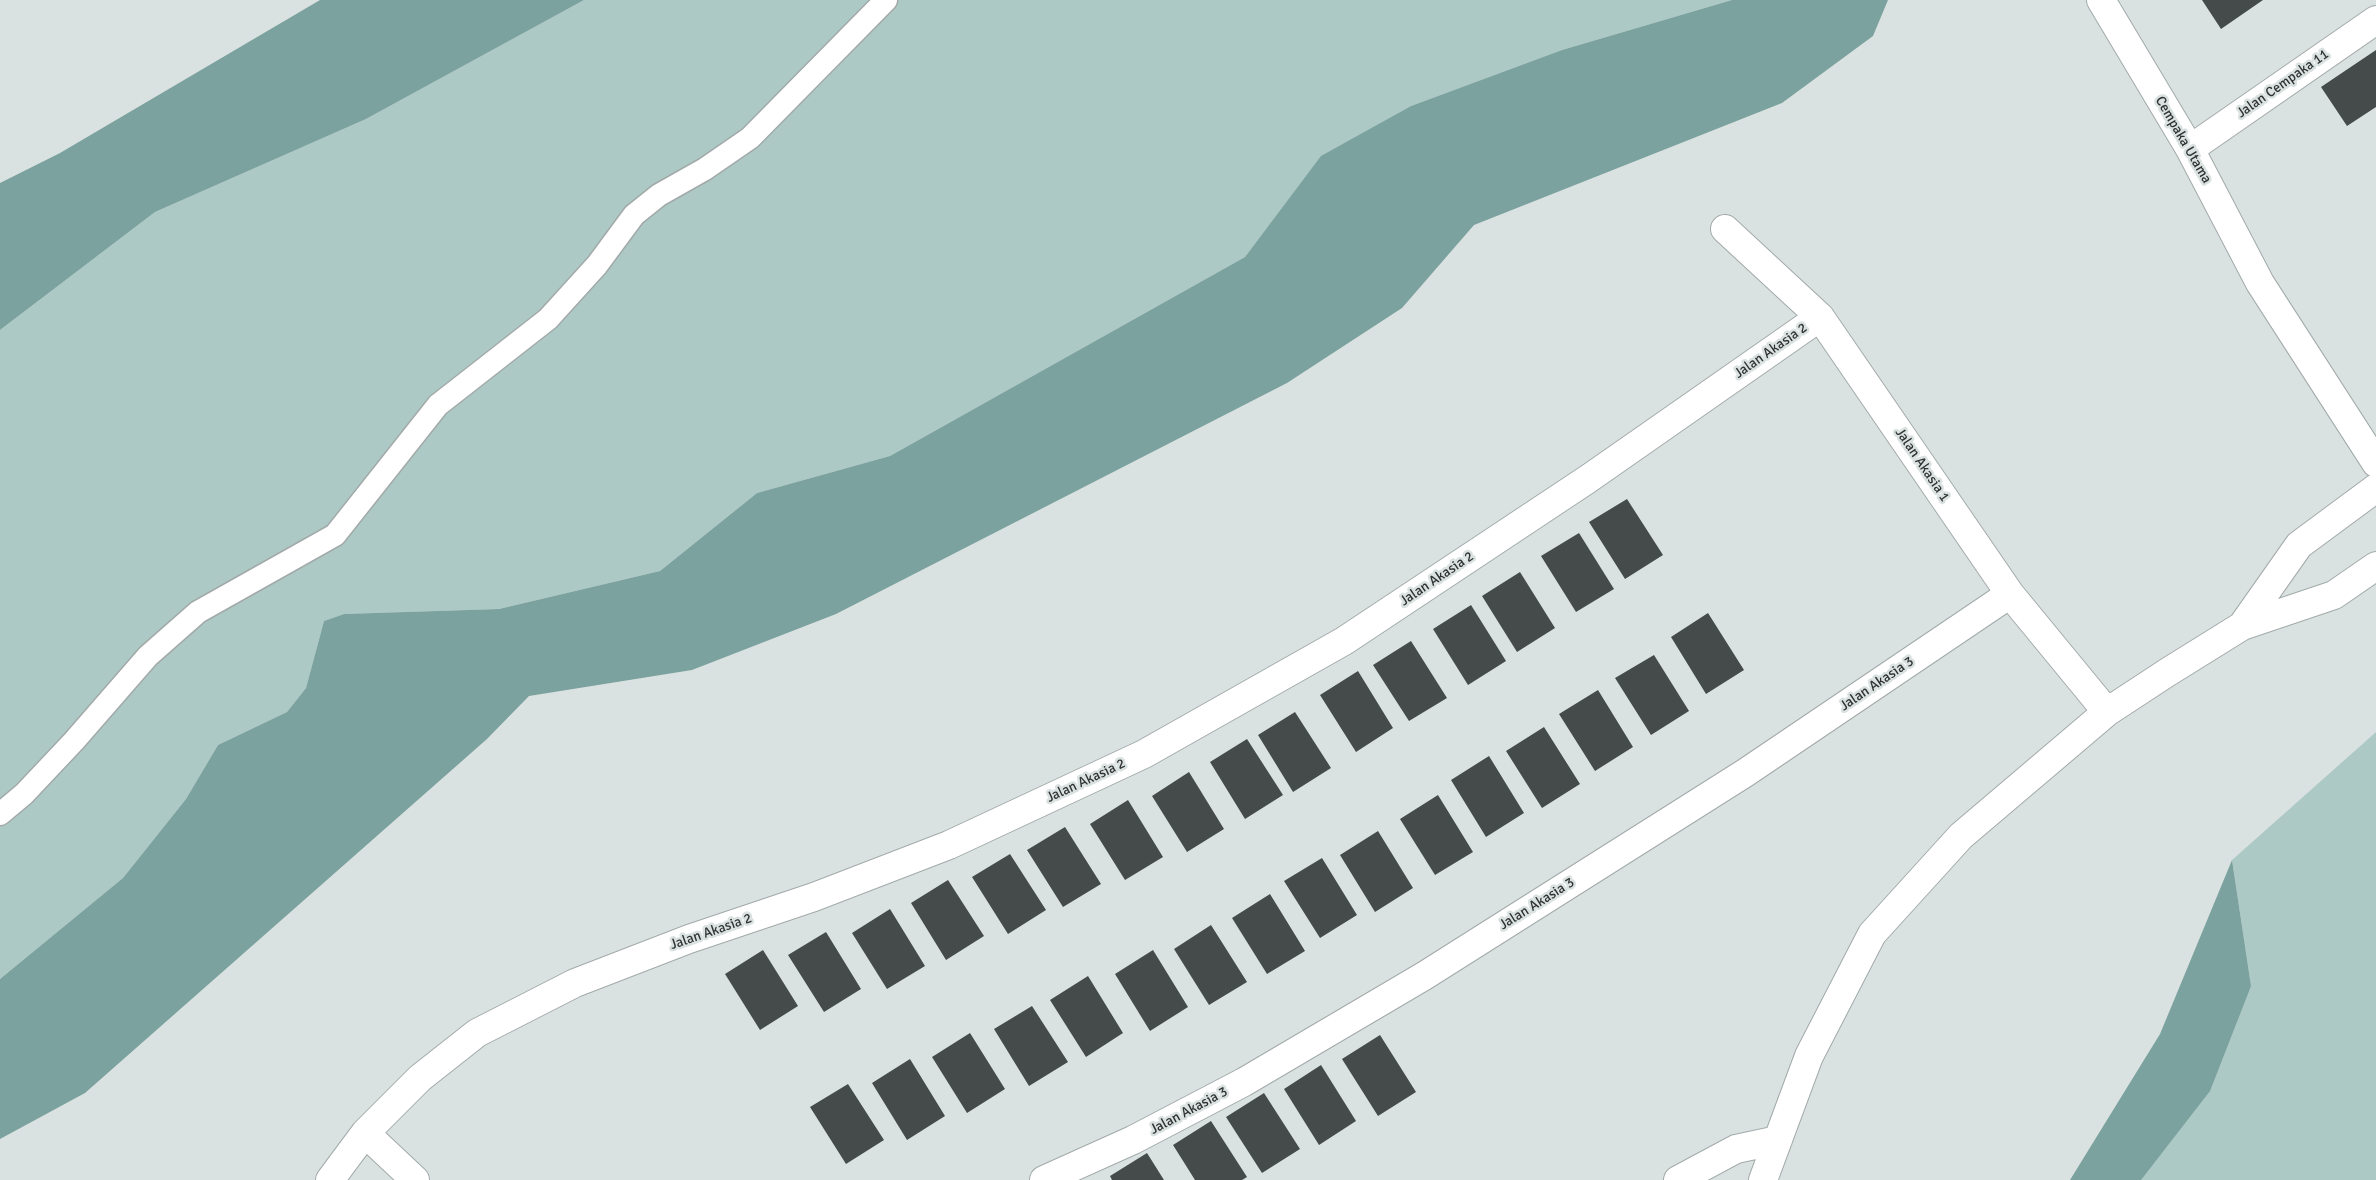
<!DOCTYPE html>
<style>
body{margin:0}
canvas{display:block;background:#dae2e1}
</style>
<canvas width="2376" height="1180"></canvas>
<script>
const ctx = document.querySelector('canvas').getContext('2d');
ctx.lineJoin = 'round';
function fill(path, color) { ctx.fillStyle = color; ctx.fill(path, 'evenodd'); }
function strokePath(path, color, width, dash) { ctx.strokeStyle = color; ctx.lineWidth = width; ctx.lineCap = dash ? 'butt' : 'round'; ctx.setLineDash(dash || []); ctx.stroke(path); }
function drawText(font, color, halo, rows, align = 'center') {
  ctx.font = font + ' Signika,sans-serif'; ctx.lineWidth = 5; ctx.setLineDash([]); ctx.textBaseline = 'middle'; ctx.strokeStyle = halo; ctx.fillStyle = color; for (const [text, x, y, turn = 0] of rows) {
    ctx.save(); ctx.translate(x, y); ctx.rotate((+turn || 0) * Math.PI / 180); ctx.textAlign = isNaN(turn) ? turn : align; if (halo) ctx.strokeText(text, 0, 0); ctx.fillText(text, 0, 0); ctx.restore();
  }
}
const green = new Path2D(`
 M584 0H1732L1562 50 1411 106 1321 157 1245 257 890 456 757 493 660 571 499 609 344 614 324 621 306 688 287 712 218 745 186 799 123 878 0 979V330L155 212 366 119Z
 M2376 732V1180H2141L2251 986 2232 860Z`);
const water = new Path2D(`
 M320 0H584L366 119 155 212 0 330V183L60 153Z
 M1732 0H1888L1873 36 1782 103 1474 225 1402 308 1287 383 836 614 692 670 529 696 487 739 85 1093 0 1139V979L123 878 186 799 218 745 287 712 306 688 324 621 344 614 499 609 660 571 757 493 890 456 1245 257 1321 156 1411 106 1562 50Z
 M2232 860 2251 986 2210 1091 2141 1180H2070L2160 1034Z`);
const building = new Path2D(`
 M2202 0H2263L2221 29Z
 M2376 50V107L2347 126 2321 87Z
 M1627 499 1663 555 1625 579 1589 522Z
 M1579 533 1614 589 1576 612 1541 556Z
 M1520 572 1555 628 1517 652 1482 596Z
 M1471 605 1506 661 1468 685 1433 629Z
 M1708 613 1744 670 1706 694 1671 637Z
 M1411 641 1447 698 1409 721 1373 665Z
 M1654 655 1689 711 1651 735 1615 678Z
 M1358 671 1393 728 1356 752 1320 695Z
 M1598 690 1633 747 1595 771 1559 714Z
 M1295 712 1331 768 1293 792 1258 735Z
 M1544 727 1580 784 1542 808 1506 751Z
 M1247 739 1283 795 1245 819 1210 762Z
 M1489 756 1524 813 1486 837 1451 780Z
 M1189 772 1224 829 1187 852 1152 796Z
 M1438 795 1473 852 1435 875 1400 819Z
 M1128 800 1163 857 1125 880 1090 824Z
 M1065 827 1101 884 1063 907 1027 850Z
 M1378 831 1413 888 1375 912 1340 855Z
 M1010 854 1046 910 1008 934 972 877Z
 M1322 858 1357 915 1320 938 1284 881Z
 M948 880 984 936 946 960 911 903Z
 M1270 894 1305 951 1267 974 1232 918Z
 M890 909 925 966 887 989 852 933Z
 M1211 925 1247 982 1209 1005 1174 949Z
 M826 932 861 989 824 1012 788 955Z
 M763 950 798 1006 760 1030 725 974Z
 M1153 950 1188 1007 1150 1031 1115 974Z
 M1088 976 1123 1033 1086 1057 1050 1000Z
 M1032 1006 1068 1062 1029 1086 994 1029Z
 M970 1033 1005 1089 967 1113 932 1057Z
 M1380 1035 1416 1092 1378 1116 1342 1059Z
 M910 1059 945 1116 907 1140 872 1083Z
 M1321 1065 1356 1121 1319 1145 1284 1089Z
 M848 1084 884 1140 846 1164 810 1107Z
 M1264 1093 1300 1149 1262 1173 1226 1117Z
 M1211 1121 1247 1177 1242 1180H1195L1173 1145Z
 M1147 1153 1164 1180H1112L1110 1176Z`);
const service = new Path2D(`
 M0 814 24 794 74 741 148 656 198 612 335 535 438 405 548 319 597 265 634 215 659 195 705 169 750 138 886 0`);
const minor = new Path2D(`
 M2101 0 2190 149 2260 283 2376 463
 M2190 149 2376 20
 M1725 229 1820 317 2010 594 2107 712
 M2242 626 2299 545 2376 488
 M365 1133 415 1180
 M330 1180 365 1133 420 1078 477 1033 575 983 689 939 814 897 949 845 1144 754 1344 641 1588 479 1820 317
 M1044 1180 1133 1140 1244 1082 1424 976 1745 773 2010 594
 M1678 1180 1736 1149 1778 1140
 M1763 1180 1809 1056 1872 934 1961 836 2107 712 2168 672 2242 626 2334 595 2376 566`);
const streetNames = [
 ["Jalan Cempaka 11",2283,84,-35],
 ["Cempaka Utama",2183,140,60],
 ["Jalan Akasia 2",1771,351,-35],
 ["Jalan Akasia 1",1922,465,56],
 ["Jalan Akasia 2",1437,579,-34],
 ["Jalan Akasia 3",1877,684,-34],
 ["Jalan Akasia 2",1086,781,-25],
 ["Jalan Akasia 3",1537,904,-32],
 ["Jalan Akasia 2",711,932,-19],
 ["Jalan Akasia 3",1189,1111,-28]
];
fill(green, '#adc9c6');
fill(water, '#7ba29e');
fill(building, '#444b4a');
strokePath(service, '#a2aaa9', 25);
strokePath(minor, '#a2aaa9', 30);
strokePath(service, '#fff', 22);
strokePath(minor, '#fff', 28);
drawText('14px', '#2f3231', '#dae2e1', streetNames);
</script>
